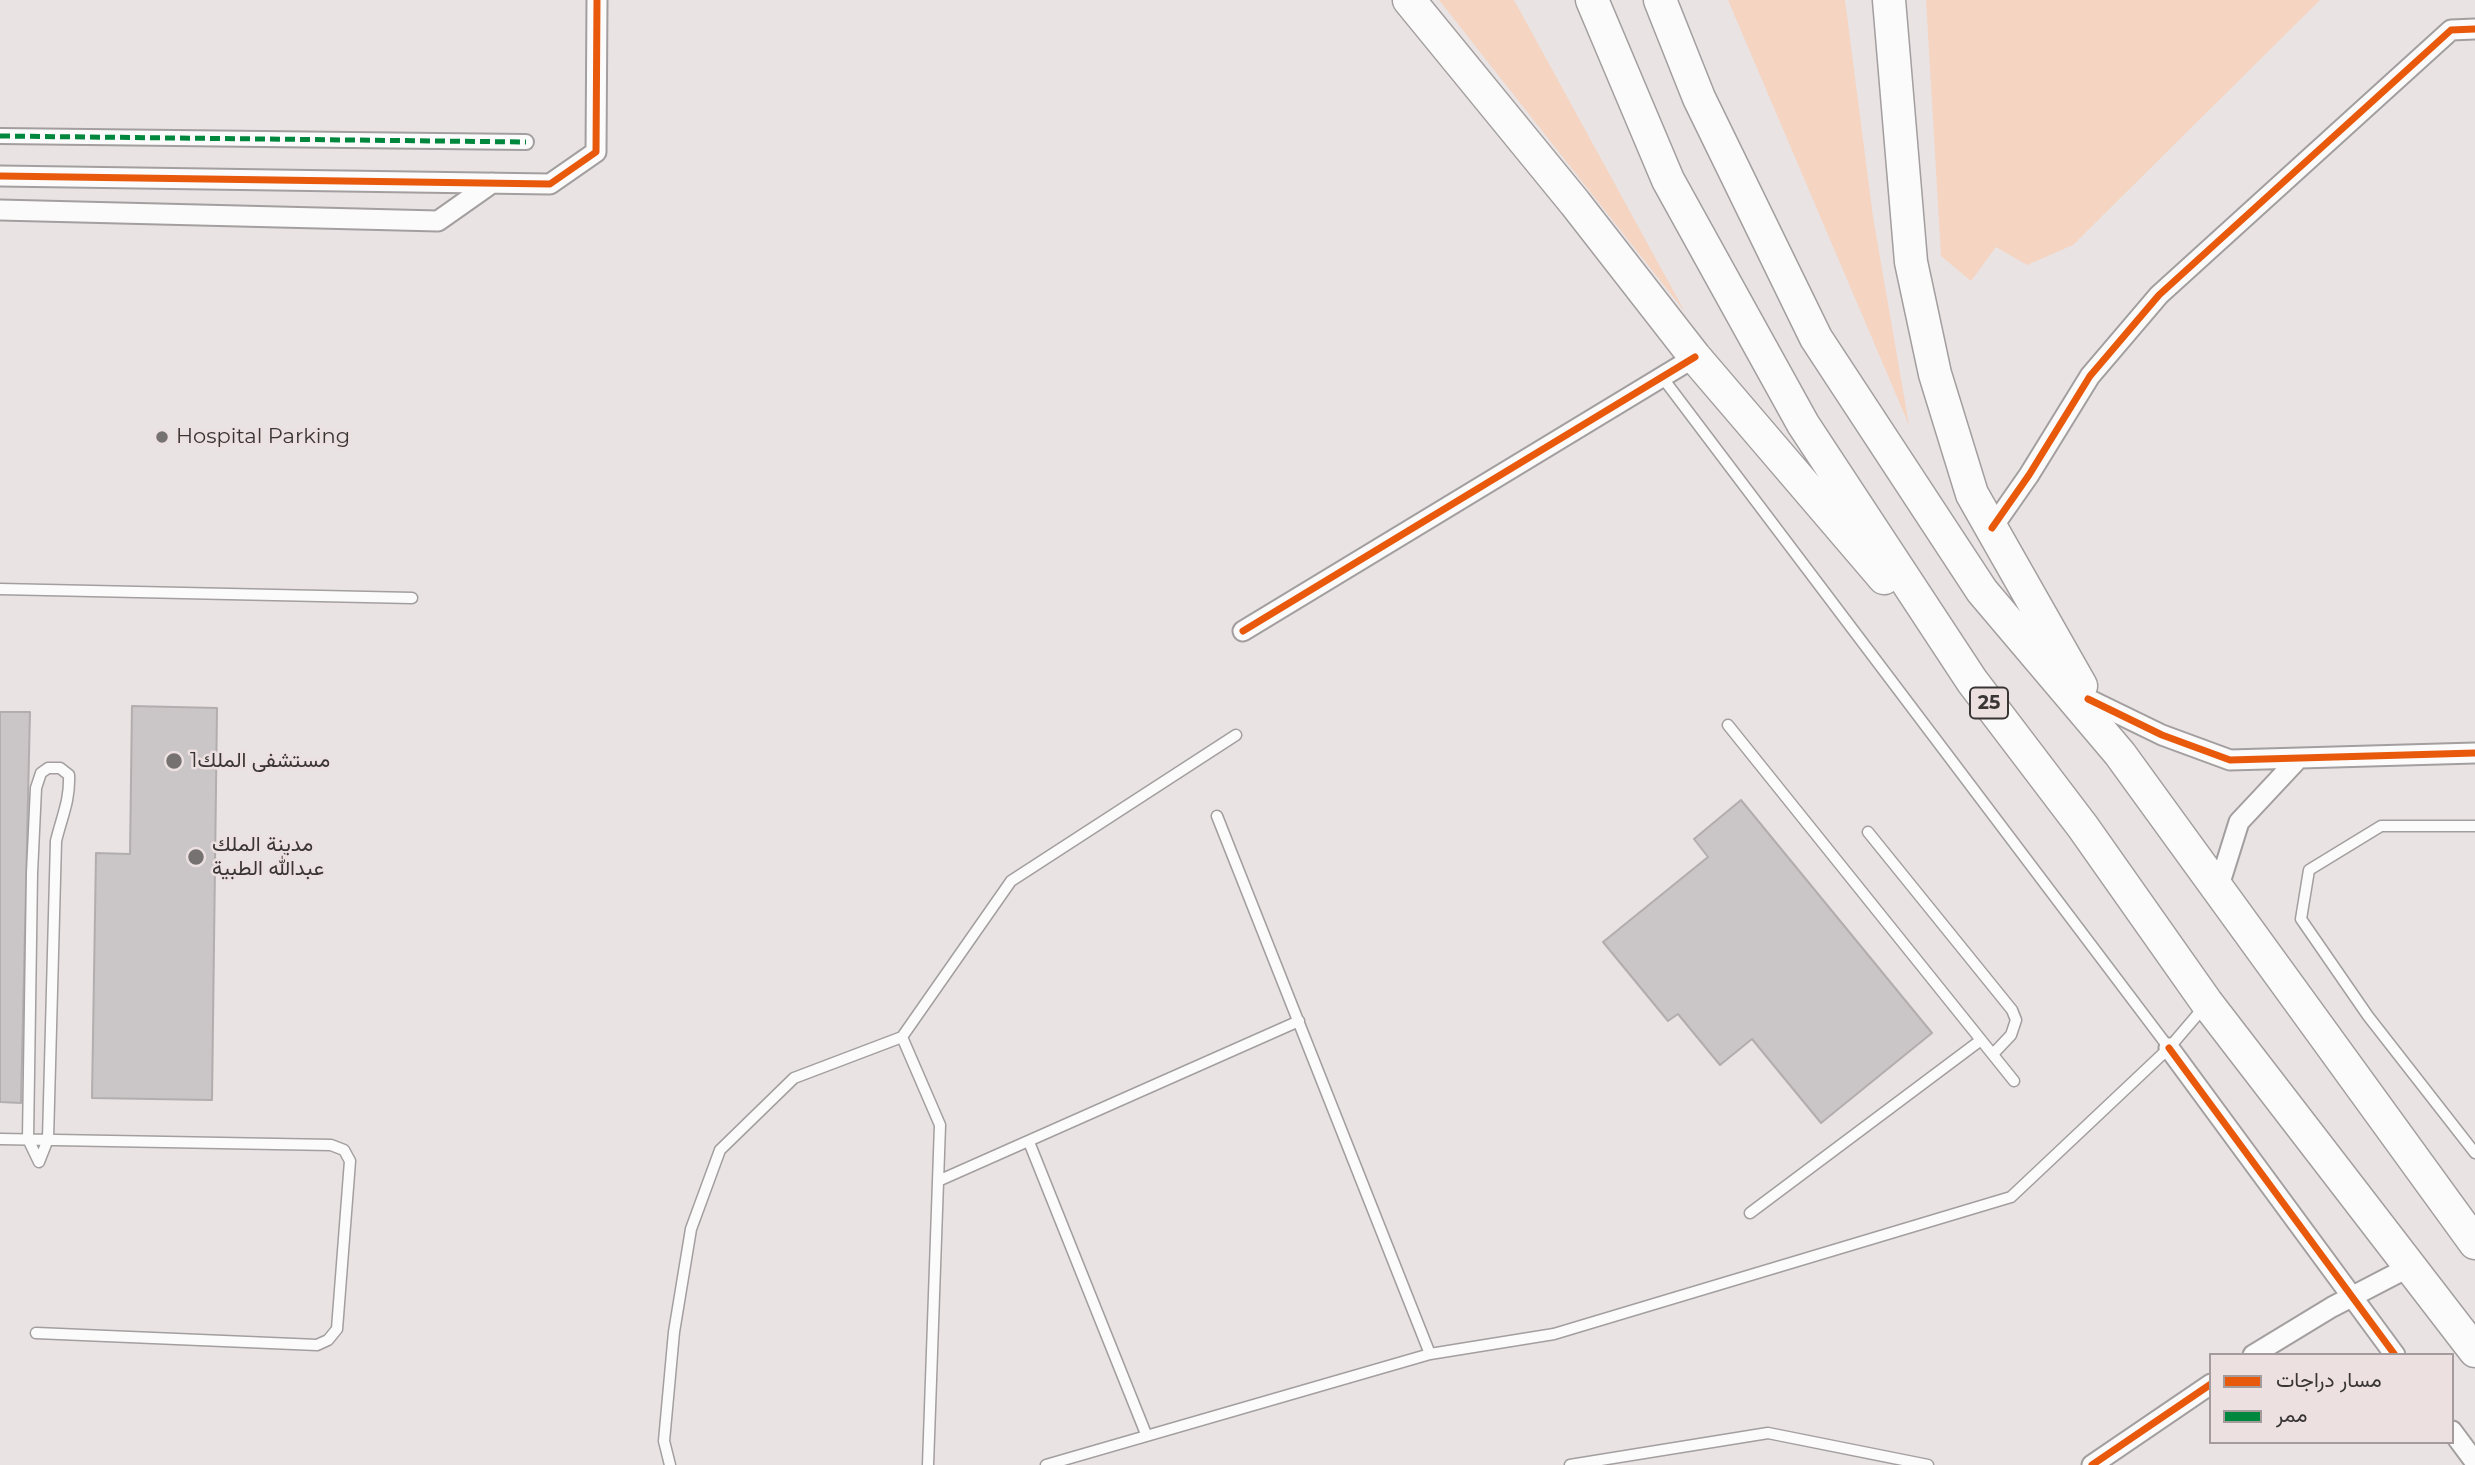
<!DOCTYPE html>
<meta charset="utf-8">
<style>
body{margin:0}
#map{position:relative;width:2475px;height:1465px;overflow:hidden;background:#e9e3e3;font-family:Montserrat,Vazirmatn,sans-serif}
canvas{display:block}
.legend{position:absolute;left:2209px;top:1353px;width:245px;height:91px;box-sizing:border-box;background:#ece0e1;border:2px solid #a49c9c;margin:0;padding:9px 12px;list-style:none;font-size:21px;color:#393535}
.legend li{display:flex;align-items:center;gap:14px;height:35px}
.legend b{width:35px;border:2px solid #a49c9c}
</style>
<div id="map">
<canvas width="2475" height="1465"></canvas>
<ul class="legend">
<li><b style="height:9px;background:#e8590c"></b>مسار دراجات</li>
<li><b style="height:9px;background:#00873e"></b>ممر</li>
</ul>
</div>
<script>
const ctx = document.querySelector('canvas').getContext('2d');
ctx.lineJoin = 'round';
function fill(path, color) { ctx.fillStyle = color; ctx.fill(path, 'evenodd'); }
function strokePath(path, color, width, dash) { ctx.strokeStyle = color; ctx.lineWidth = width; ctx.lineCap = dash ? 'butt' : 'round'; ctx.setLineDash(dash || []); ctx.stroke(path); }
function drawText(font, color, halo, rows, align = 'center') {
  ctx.font = font + ' Montserrat,Vazirmatn,sans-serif'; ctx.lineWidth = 5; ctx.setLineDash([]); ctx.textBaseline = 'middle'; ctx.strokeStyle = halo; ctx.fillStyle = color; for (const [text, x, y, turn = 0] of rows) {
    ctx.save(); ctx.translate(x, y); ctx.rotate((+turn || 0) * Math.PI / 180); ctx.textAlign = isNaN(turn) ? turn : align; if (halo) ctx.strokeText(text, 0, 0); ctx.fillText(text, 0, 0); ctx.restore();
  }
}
const green = new Path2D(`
 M1439 0H1514L1685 312Z
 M1728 0H1845L1873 217 1909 425Z
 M1926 0H2320L2073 245 2027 265 1996 247 1971 281 1941 256Z`);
const building = new Path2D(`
 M132 706 217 708 212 1100 92 1098 96 853 130 854Z
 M0 712H30L21 1103 0 1102Z
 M1741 800 1932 1033 1821 1123 1752 1039 1720 1065 1678 1014 1668 1021 1603 942 1708 857 1694 839Z`);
const service = new Path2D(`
 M1662 377 2169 1048
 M0 589 412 598
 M1728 725 2014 1081
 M48 768H60L69 775C70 801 62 816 56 841L48 1139 39 1162 28 1139 32 873 36 788 41 773Z
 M1217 816 1430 1354
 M2475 826H2381L2309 870 2301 919 2368 1016 2475 1153
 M1868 832 2012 1010 2016 1020 2011 1035 1993 1054
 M902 1037 940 1125 928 1465
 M0 1139 331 1145 344 1150 350 1161 337 1329 328 1340 317 1345 36 1333
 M1029 1142 1146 1434
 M938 1181 1299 1021
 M1750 1213 1981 1040
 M670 1465 664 1441 674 1332 691 1229 720 1150 794 1078 902 1037 1011 881 1236 735
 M1046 1465 1430 1354 1554 1334 2011 1197 2169 1048 2204 1007
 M1570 1465 1768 1433 1928 1465`);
const pedestrian = new Path2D(`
 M0 136 526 142`);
const minor = new Path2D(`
 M0 176 550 184 596 152 597 0
 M0 210 438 221 492 183
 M1992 528 2029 475 2090 376 2159 295 2451 30 2475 29
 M1243 631 1695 357
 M2088 699 2162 735 2230 760 2475 753
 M2218 889 2239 822 2298 759
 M2169 1048 2395 1355
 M2253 1355 2332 1307 2411 1266
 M2452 1431 2475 1462
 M2092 1465 2211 1384`);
const primary = new Path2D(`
 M1409 0 1575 203 1695 357 1884 578
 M1592 0 1668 180 1803 424 1972 681 2083 827 2207 1003 2475 1351
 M1660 0 1699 98 1816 338 1982 591 2120 754 2475 1243
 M1889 0 1911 262 1935 374 1972 494 2081 686`);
const quiet = new Path2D(`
 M0 136 526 142`);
const cycleway = new Path2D(`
 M0 176 550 184 596 152 597 0
 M1992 528 2029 475 2090 376 2159 295 2451 30 2475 29
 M1243 631 1695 357
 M2088 699 2162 735 2230 760 2475 753
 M2169 1048 2395 1355
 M2092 1465 2211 1384`);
const markers = [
 [162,437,7,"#777272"],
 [174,761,9,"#777272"],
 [196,857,9,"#777272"]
];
const shields = [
 [1989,703,38]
];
const shieldNames = [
 ["25",1989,703]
];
const poiNames = [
 ["Hospital Parking",176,437],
 ["مستشفى الملك1",190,761],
 ["مدينة الملك",212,845],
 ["عبدالله الطبية",212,869]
];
fill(green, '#f5d4c1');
fill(building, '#cac5c6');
strokePath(building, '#b2adae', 2);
strokePath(service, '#a39e9f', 13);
strokePath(pedestrian, '#a39e9f', 18);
strokePath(minor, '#a39e9f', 23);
strokePath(primary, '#a39e9f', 35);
strokePath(service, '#fcfbfb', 10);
strokePath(pedestrian, '#fcfbfb', 14);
strokePath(minor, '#fcfbfb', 19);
strokePath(primary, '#fcfbfb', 32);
strokePath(quiet, '#00873e', 5, [10, 5]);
strokePath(cycleway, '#e8590c', 7);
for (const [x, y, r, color] of markers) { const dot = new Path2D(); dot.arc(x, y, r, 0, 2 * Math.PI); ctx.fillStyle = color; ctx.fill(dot); strokePath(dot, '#ece0e1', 2.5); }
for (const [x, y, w] of shields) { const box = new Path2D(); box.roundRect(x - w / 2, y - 15.5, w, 31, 5); ctx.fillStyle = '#ece0e1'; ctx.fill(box); strokePath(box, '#393535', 2); }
drawText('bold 19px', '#393535', null, shieldNames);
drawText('21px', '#393535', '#ece0e1', poiNames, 'left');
</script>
